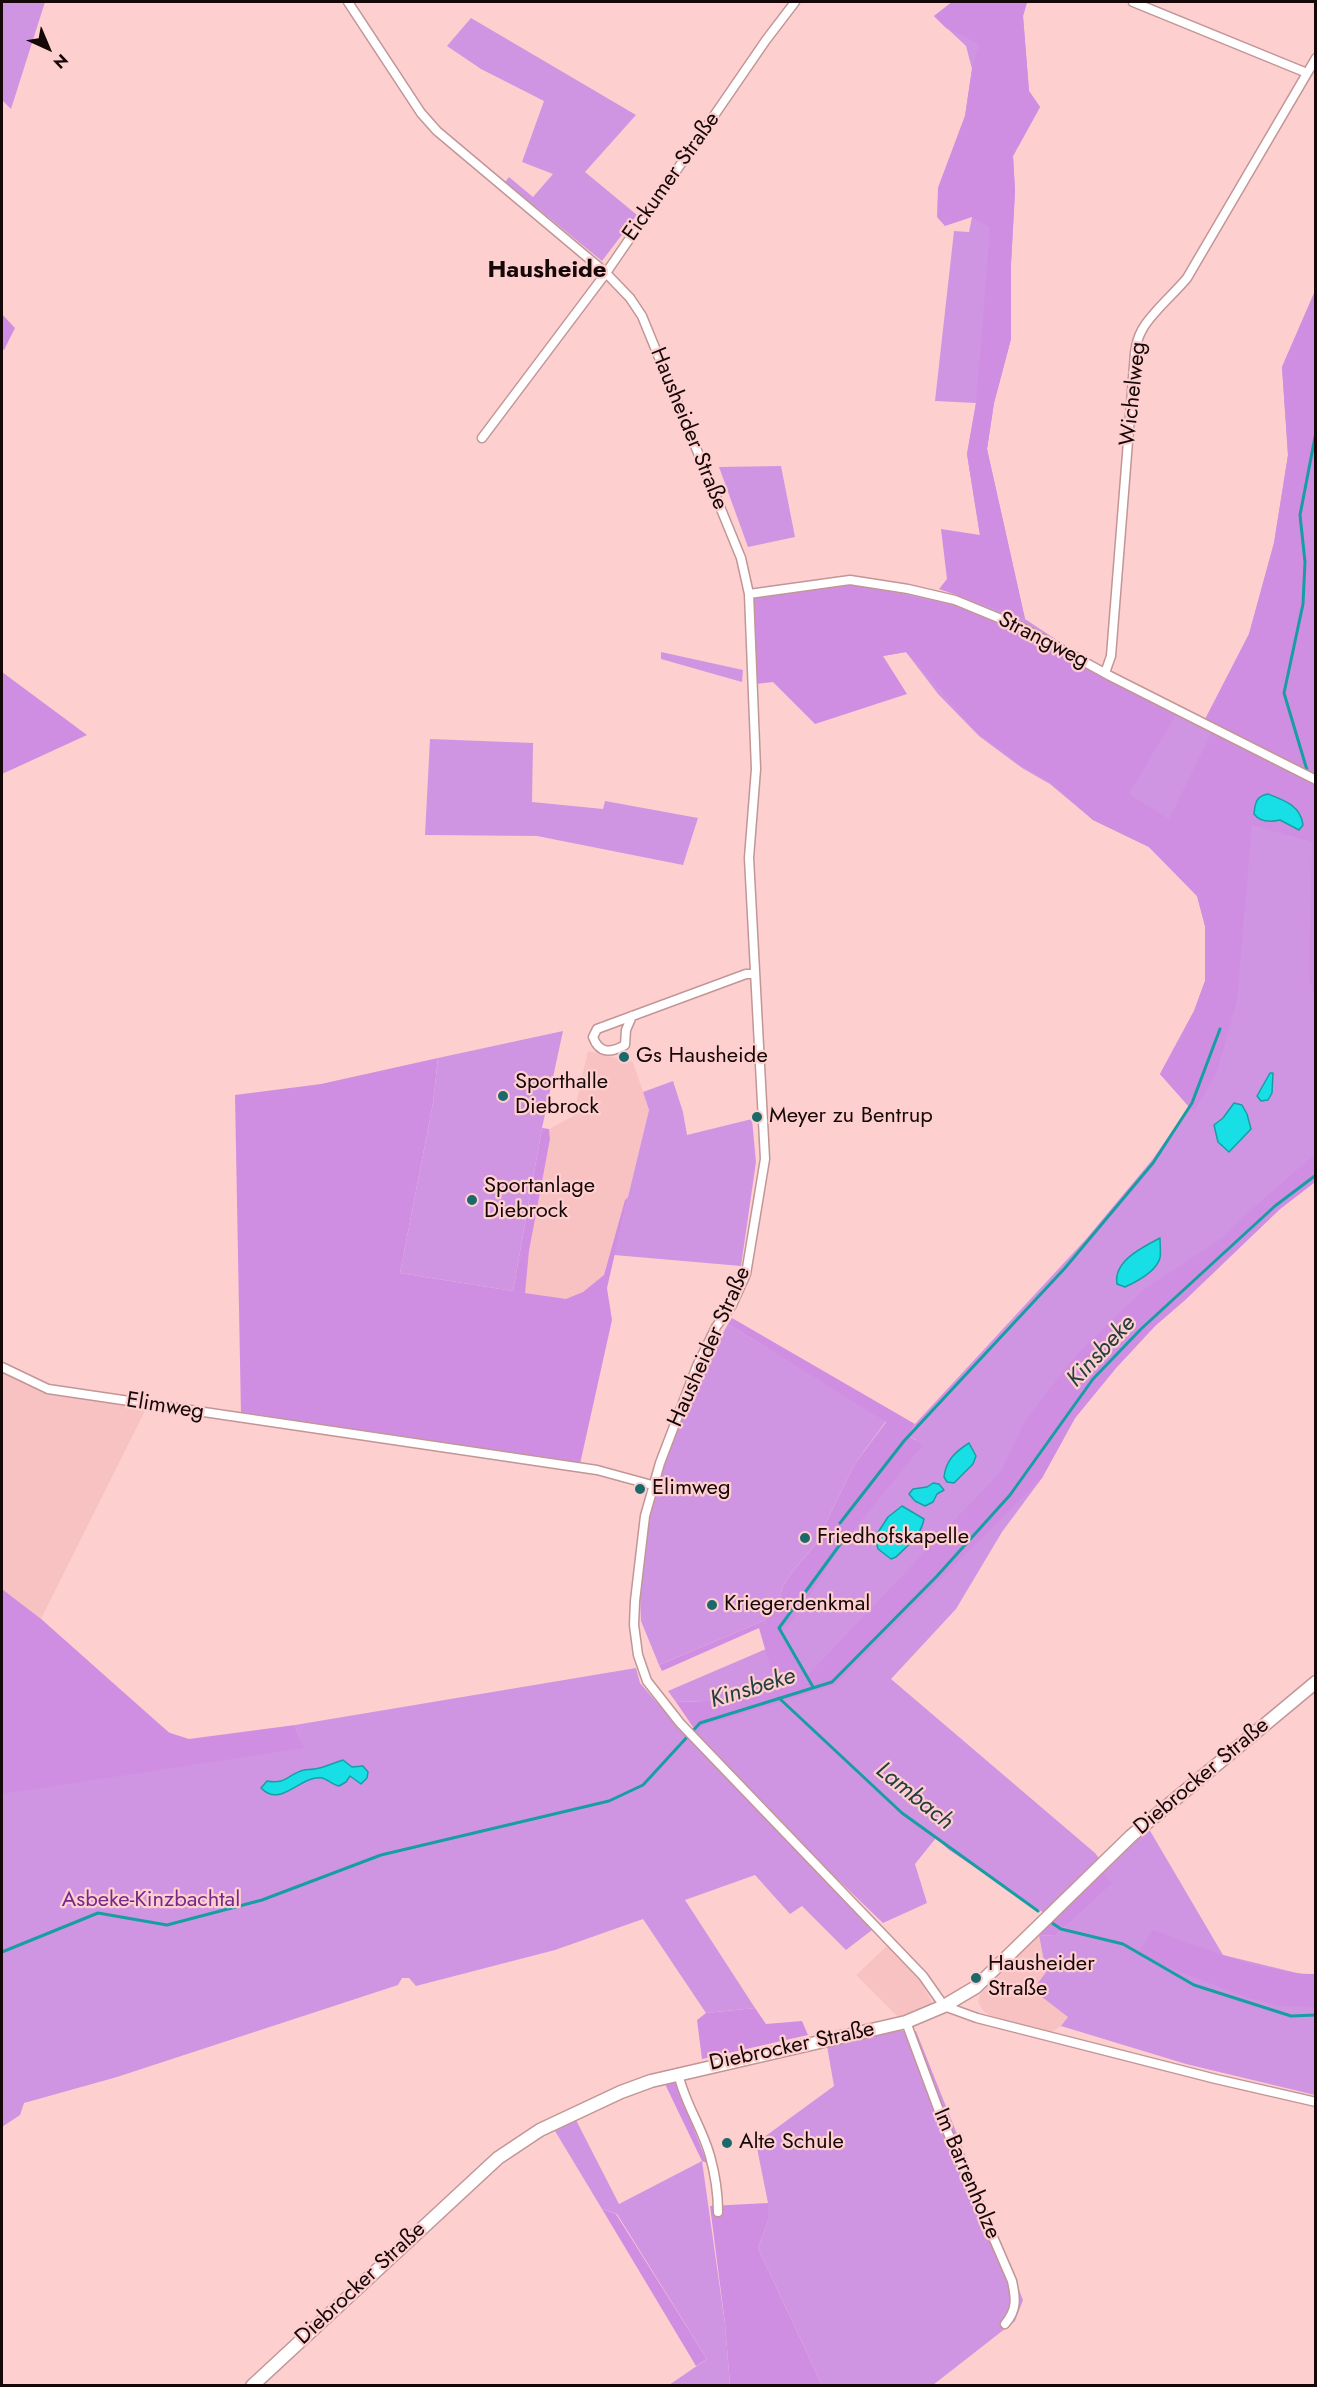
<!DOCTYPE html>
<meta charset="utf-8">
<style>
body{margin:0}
#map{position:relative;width:1317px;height:2387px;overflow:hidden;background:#fecfcf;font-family:Jost,sans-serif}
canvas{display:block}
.frame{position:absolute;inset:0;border:3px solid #160708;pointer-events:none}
.north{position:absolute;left:18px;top:18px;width:60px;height:60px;-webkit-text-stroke:4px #fecfcf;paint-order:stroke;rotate:136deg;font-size:16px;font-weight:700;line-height:24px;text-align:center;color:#160708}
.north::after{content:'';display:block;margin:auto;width:21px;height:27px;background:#160708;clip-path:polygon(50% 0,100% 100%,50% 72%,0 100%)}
</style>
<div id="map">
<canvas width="1317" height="2387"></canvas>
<div class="frame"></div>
<div class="north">N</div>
</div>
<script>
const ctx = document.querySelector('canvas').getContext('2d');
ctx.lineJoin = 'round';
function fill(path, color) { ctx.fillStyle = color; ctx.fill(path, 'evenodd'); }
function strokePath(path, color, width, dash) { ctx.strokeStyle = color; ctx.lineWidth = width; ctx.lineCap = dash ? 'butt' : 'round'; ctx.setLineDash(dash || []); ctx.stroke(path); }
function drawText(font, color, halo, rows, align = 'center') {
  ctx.font = font + ' Jost,sans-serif'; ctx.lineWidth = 4.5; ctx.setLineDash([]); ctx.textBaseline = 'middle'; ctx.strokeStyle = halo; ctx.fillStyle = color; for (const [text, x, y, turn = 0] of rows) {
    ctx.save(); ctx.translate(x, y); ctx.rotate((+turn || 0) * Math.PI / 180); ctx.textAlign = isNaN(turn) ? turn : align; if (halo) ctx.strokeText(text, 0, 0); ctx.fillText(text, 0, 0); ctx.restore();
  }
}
const built = new Path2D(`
 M588 1051 633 1062 649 1110 602 1305 524 1293 529 1251 550 1139 549 1129 573 1116Z
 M2 1371 39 1389 147 1407 41 1619 2 1589Z
 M1039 1935 1046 1972 1068 2017 1061 2026 1049 2034 997 2019 984 2012 978 2002 981 1993Z
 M888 1945 917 1975 933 2004 898 2017 856 1975Z`);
const green = new Path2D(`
 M2 2H45L11 109 2 100Z
 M952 2H1027L1023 16 1029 91 1040 107 1013 156 1015 191 1011 264V339L994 403 987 449 1025 619 1105 672 1202 726 1249 634 1274 543 1288 455 1282 367 1315 291V1182L1280 1209 1185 1300 1155 1326 1116 1368 1075 1418 1042 1478 1002 1532 956 1609 891 1679 1095 1853 1106 1867 1149 1829 1223 1955 1301 1974H1315V2095L1186 2064 1061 2026 1068 2017 1033 1990 1046 1972 1039 1935 1055 1936 1065 1927 949 1850 936 1838 915 1864 927 1903 883 1923 807 1850 799 1854 872 1930 846 1950 802 1906 790 1914 755 1875 685 1900 755 2008 706 2013 643 1919 555 1950 416 1986 409 1978H402L398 1985 117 2077 24 2103 20 2115 2 2127V1590L41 1619 199 1759 301 1741 295 1725 636 1668 640 1683 686 1736 699 1723 808 1676 783 1632 842 1539 916 1440 909 1436 915 1424 1086 1239 1152 1160 1189 1107 1160 1074 1194 1011 1205 981V926L1197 896 1149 847 1093 820 1050 784 1022 768 979 736 938 694 906 652 883 656 853 611 866 582 956 599 980 536 967 454 976 403 935 401 954 231 969 232 972 217 948 215 938 188 965 116 972 69 966 46 934 16Z
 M471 18 636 115 585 172 637 215 602 261 505 182 509 177 533 197 553 174 522 162 544 101 481 69 447 46Z
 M781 466 795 537 748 547 719 467Z
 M661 652 743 670 742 682 661 659Z
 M430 739 533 743 532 802 603 809 605 801 698 818 683 865 537 836 425 835Z
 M563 1031 542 1128 513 1291 400 1273 433 1103 438 1058Z
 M673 1081 683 1112 687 1135 752 1119 756 1162 741 1266 614 1255 649 1110 643 1092Z
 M728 1324 886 1421 854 1465 815 1545 792 1572 783 1586 777 1607 765 1620 659 1665 641 1621 640 1596 647 1517 657 1478 701 1372Z
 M766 1649 775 1684 734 1700 676 1702 668 1691Z
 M892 2031H916L1023 2300 1015 2321 933 2385H822L758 2248 768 2221V2203L756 2143 834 2086 827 2046Z
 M576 2120 619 2204 702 2161 725 2324 730 2385H669L707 2359 617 2214 602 2209 555 2131Z`);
const forest = new Path2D(`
 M952 2H1027L1023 16 1029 91 1040 107 1013 156 1015 191 1011 264V339L994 403 987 449 1025 619 939 589 947 579 941 529 980 535 967 454 976 403 990 228 972 217 945 226 937 217 938 188 965 116 972 69 979 44 946 28 934 16Z
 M1315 291V999L1309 978 1312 842 1252 825 1237 1001 1217 1072 1194 1112 1160 1074 1194 1011 1205 981V926L1197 896 1149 847 1093 820 1051 783 1022 766 977 733 906 652 883 656 907 694 815 724 773 682 756 684 751 597 853 584 955 606 1022 632 1177 713 1129 794 1169 819 1214 727 1204 721 1249 634 1274 543 1288 455 1282 367Z
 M2 314 15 328 4 350 2 349Z
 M2 672 87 735 2 774Z
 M438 1058 433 1103 400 1273 513 1291 542 1128 549 1129 550 1139 529 1251 525 1293 566 1299 583 1292 604 1275 625 1200 628 1197 607 1288 612 1320 580 1464 241 1415 235 1095 321 1084Z
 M1315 1154V1182L1280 1209 1185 1300 1155 1326 1116 1368 1075 1418 1042 1478 835 1685 703 1726 697 1733 676 1702 734 1700 775 1684 759 1628 662 1671 659 1665 765 1620 777 1607 783 1586 792 1572 815 1545 854 1465 886 1422 728 1324 732 1318 915 1424 909 1436 923 1445 839 1548 805 1603 783 1632 808 1675 1001 1471 1026 1419 1078 1353 1143 1290 1222 1238 1246 1214Z
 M2 1589 41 1619 167 1732 189 1739 295 1725 304 1748 2 1794Z
 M1101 1871 1112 1883 1055 1936 1039 1935 1053 1918Z
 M1153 1930C1199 1946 1267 1975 1315 1974V2007L1277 2006 1242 1996 1137 1955Z
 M755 2008 766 2024 802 2021 808 2035 702 2059 697 2020 706 2013Z
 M675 2080 707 2163 702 2161 665 2084Z
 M768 2203V2221L758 2248 822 2385H730L725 2324 710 2206Z
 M602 2209 616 2214 707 2359 696 2366Z`);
const water = new Path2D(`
 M1268 794C1284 800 1301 806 1303 825L1299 830 1280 820C1271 822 1260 822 1254 814 1255 803 1256 796 1268 794Z
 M1270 1073H1273L1272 1093 1268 1100 1261 1101 1257 1096Z
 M1234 1103 1242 1105 1247 1114 1251 1129 1229 1152 1218 1142 1214 1125 1223 1118Z
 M1160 1238C1160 1244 1161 1252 1160 1258 1156 1272 1136 1282 1125 1287L1117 1284C1113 1261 1143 1247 1160 1238Z
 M969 1443 976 1456 973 1464 954 1483 947 1482 944 1477C946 1460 955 1452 969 1443Z
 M933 1483 939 1484 944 1490 937 1494 933 1502 925 1506 915 1501 909 1494 913 1489 927 1487Z
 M902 1506 924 1519C921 1536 907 1546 896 1557L891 1559 878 1549 875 1537 888 1517Z
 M343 1760 352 1767 363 1766 368 1772 367 1778 361 1784 350 1776 346 1782 339 1786C333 1785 327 1779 322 1778 300 1775 281 1809 261 1788L267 1781C286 1785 288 1774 304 1770 307 1769 310 1770 314 1769 323 1768 333 1763 343 1760Z`);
const stream = new Path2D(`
 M1307 770 1284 693 1303 604 1305 562 1300 515 1316 432
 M840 1523 904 1441 1065 1268 1153 1163 1192 1103 1220 1029
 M813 1687 779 1628 844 1539
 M779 1698 902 1813 1038 1911
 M1052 1923 1061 1929 1123 1944 1194 1985 1291 2016 1316 2015
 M2 1952 98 1913 167 1925 262 1900 381 1855 609 1801 643 1785 700 1723 832 1682 937 1576 1010 1495 1093 1379 1141 1329 1275 1206 1316 1175`);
const minor = new Path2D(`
 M348 2 421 113 437 131 606 273 630 298 642 316 741 558 749 594 756 769 749 858 765 1159 746 1274 732 1305 716 1327 697 1366 660 1463 645 1516 635 1601 634 1625 638 1655 647 1681 680 1723 923 1976 944 2006 977 2018 1216 2079 1316 2102
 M1133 2 1307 73
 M482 438 606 273 766 40 795 2
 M749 594 850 580 908 589 955 600 1023 628 1110 676 1316 780
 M1105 673 1111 656 1135 353C1136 345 1138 337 1142 330 1150 314 1174 294 1187 278L1316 58
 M632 1016 626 1030 625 1045C611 1053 599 1054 593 1037L597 1029 746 974H754
 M2 1367 48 1389 597 1470 652 1485
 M906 2022 942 2119 1012 2281C1016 2299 1017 2310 1005 2324
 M678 2073C684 2102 702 2127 710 2156 715 2174 718 2193 718 2212`);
const secondary = new Path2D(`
 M252 2386 498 2158 540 2130 621 2092 651 2081 906 2022 944 2006 976 1987 1131 1836 1316 1682`);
const markers = [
 [624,1057,6,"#1c696b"],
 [503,1096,6,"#1c696b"],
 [757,1117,6,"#1c696b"],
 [472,1200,6,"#1c696b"],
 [640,1489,6,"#1c696b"],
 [805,1538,6,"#1c696b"],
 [712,1605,6,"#1c696b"],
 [976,1978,6,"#1c696b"],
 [727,2143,6,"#1c696b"]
];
const streetNames = [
 ["Eickumer Straße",672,177,-55],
 ["Wichelweg",1134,394,-84],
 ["Hausheider Straße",688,429,68],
 ["Strangweg",1043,641,27],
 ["Hausheider Straße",710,1347,-66],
 ["Elimweg",165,1407,9],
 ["Diebrocker Straße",1202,1777,-40],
 ["Diebrocker Straße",792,2047,-12],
 ["Im Barrenholze",966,2174,67],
 ["Diebrocker Straße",361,2284,-43]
];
const poiNames = [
 ["Gs Hausheide",636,1057],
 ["Sporthalle",515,1083],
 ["Diebrock",515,1108],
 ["Meyer zu Bentrup",769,1117],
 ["Sportanlage",484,1187],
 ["Diebrock",484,1212],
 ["Elimweg",652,1489],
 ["Friedhofskapelle",817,1538],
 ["Kriegerdenkmal",724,1605],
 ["Hausheider",988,1965],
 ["Straße",988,1990],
 ["Alte Schule",739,2143]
];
const parkNames = [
 ["Asbeke-Kinzbachtal",151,1901]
];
const neighbourhoodNames = [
 ["Hausheide",547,271]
];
const waterNames = [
 ["Kinsbeke",1102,1352,-47],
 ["Kinsbeke",753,1689,-17],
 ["Lambach",914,1797,39]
];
fill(built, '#f9c2c2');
fill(green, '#d095e2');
fill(forest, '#d08ee3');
fill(water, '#18dfe5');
strokePath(water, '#179ea3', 1.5);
strokePath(stream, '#179ea3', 3);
strokePath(minor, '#c29696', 11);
strokePath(secondary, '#c29696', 15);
strokePath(minor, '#fff', 8);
strokePath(secondary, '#fff', 12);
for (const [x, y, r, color] of markers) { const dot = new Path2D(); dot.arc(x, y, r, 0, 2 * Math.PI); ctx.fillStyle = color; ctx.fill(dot); strokePath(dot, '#fecfcf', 2); }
drawText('22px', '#160708', '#fecfcf', streetNames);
drawText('22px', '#160708', '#fecfcf', poiNames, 'left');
drawText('22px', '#76278b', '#fecfcf', parkNames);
drawText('bold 24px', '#160708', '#fecfcf', neighbourhoodNames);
drawText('italic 24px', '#233e3f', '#fecfcf', waterNames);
</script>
